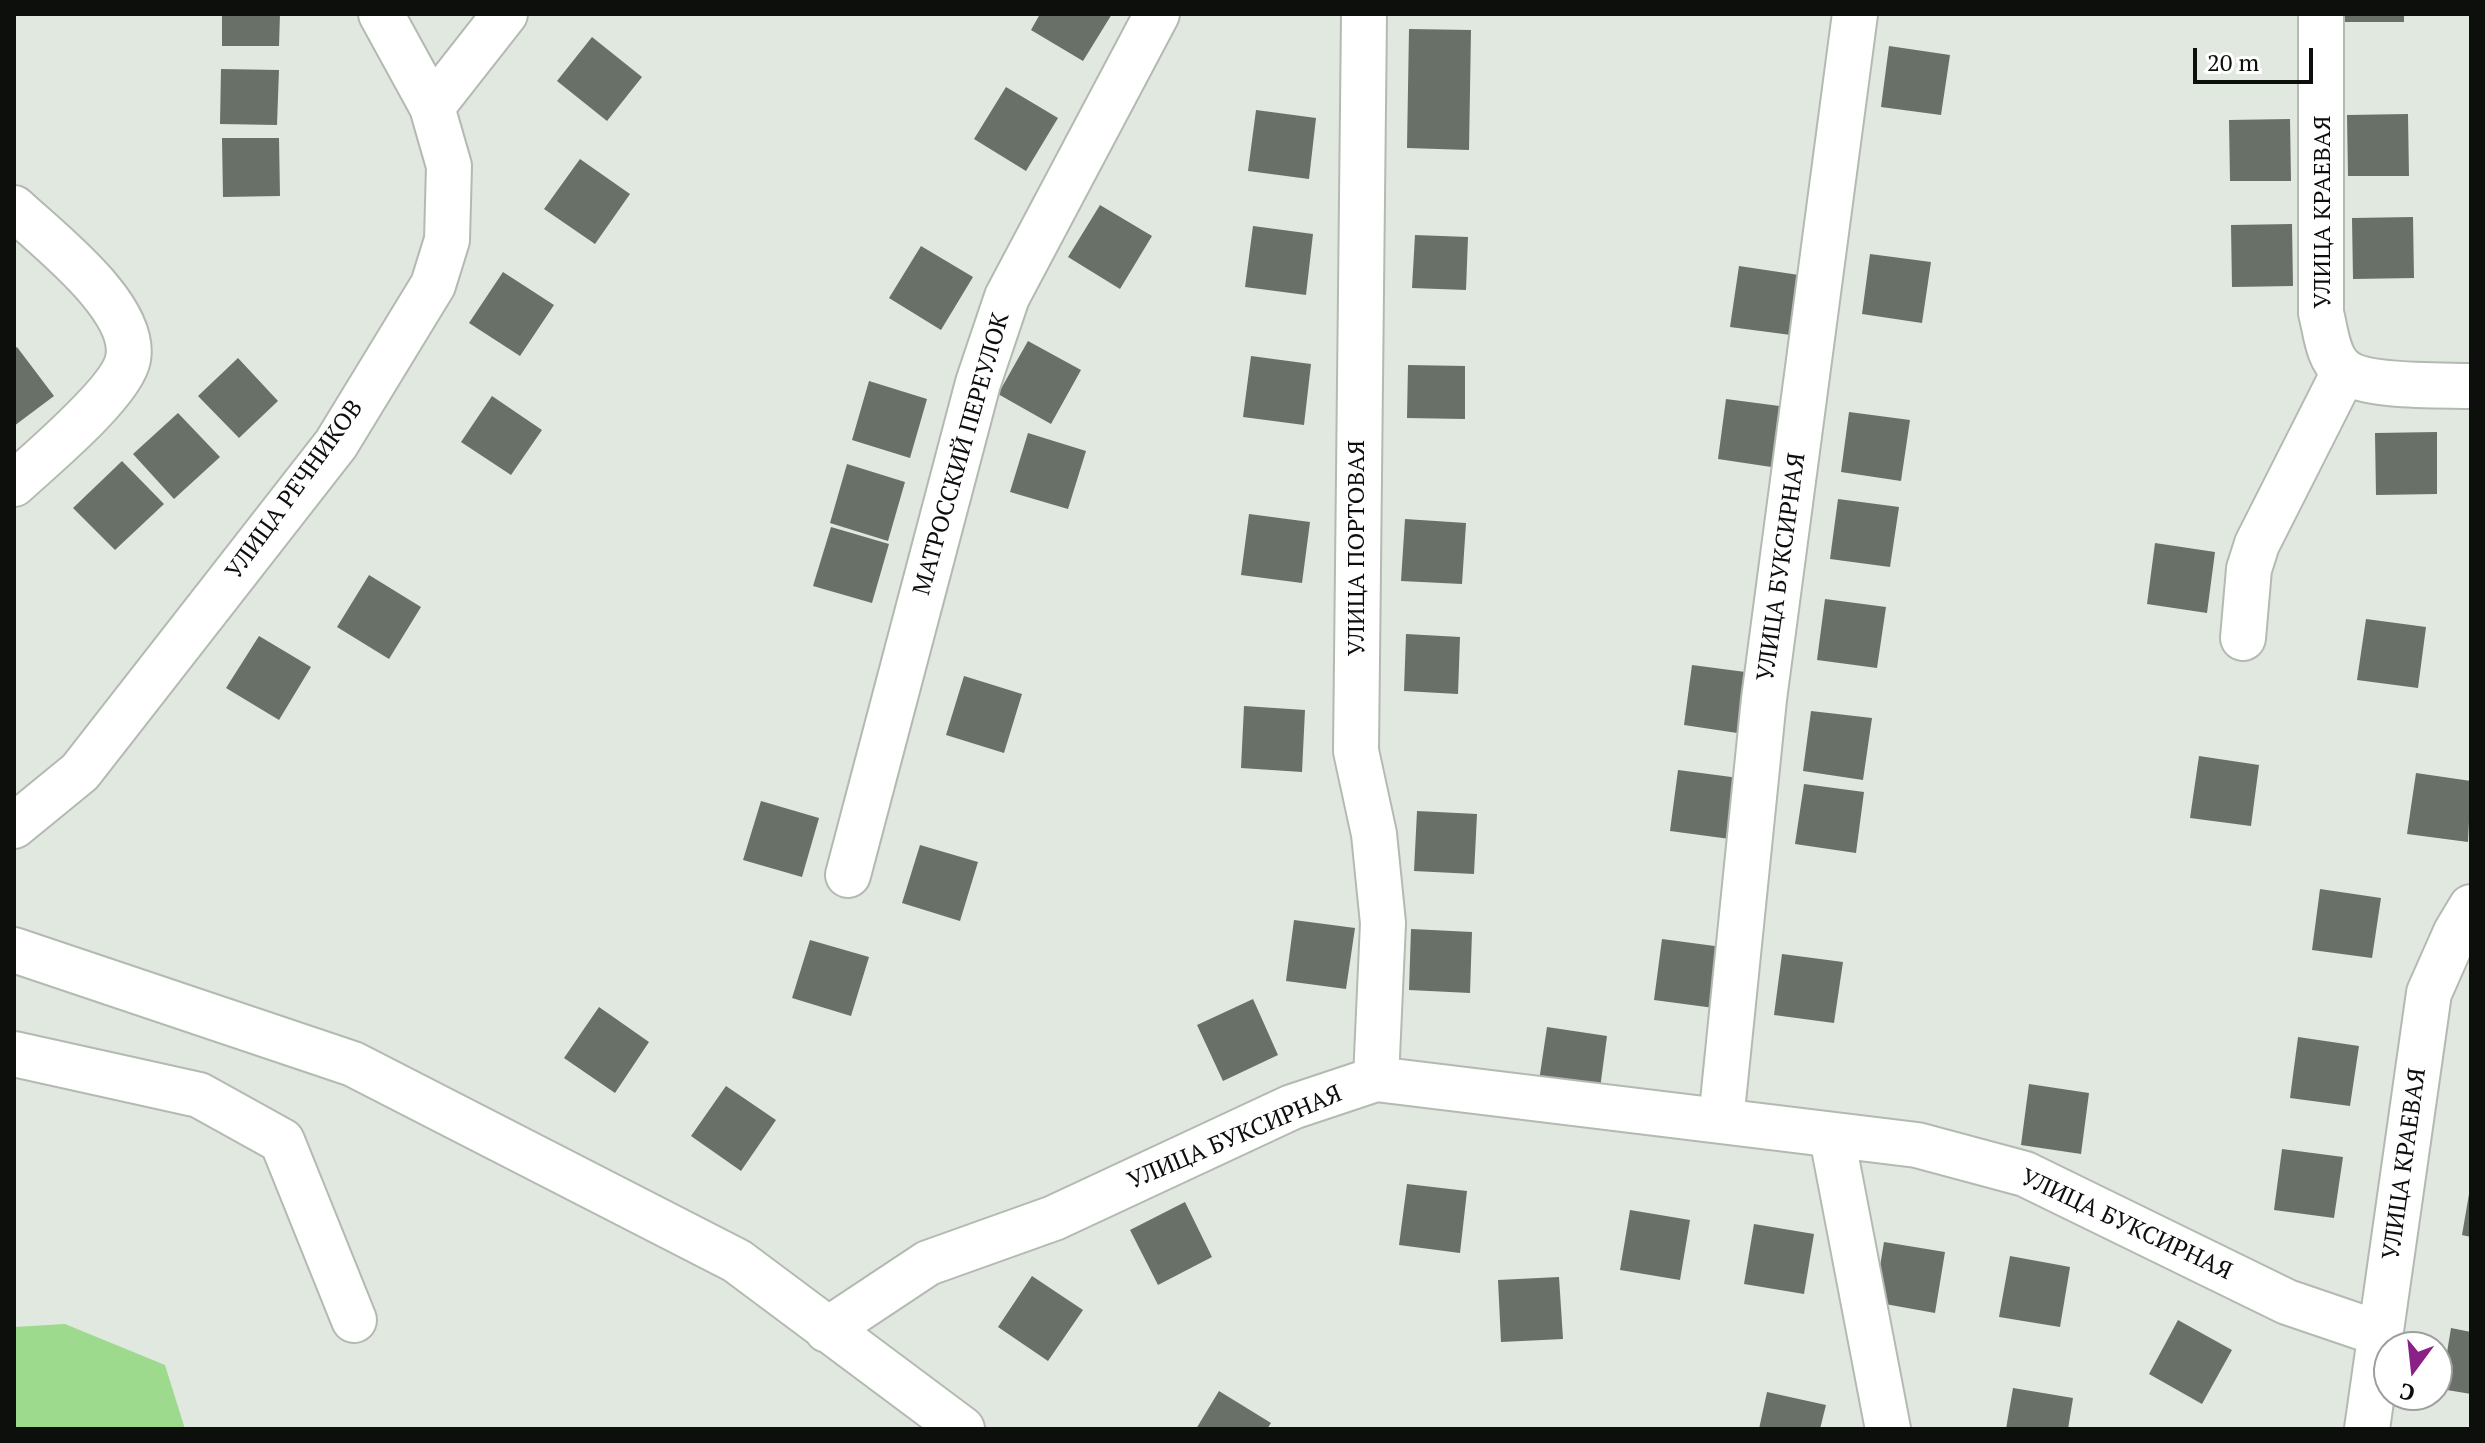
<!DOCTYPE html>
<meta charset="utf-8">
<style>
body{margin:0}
#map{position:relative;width:2485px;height:1443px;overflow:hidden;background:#e0e8df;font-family:"PT Serif",serif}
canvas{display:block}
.frame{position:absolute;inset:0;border:16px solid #0d0f0c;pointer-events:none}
.north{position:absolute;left:2373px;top:1331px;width:80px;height:80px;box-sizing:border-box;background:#fff;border:2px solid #9e9f9e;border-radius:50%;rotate:195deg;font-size:22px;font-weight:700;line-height:32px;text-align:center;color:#0d0f0c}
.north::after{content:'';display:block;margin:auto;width:28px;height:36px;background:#892187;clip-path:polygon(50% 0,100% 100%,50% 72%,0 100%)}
.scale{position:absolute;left:2193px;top:48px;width:120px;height:36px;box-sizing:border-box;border:4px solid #0d0f0c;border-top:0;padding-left:10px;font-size:24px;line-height:28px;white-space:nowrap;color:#0d0f0c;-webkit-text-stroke:6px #fff;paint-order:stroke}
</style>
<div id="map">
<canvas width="2485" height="1443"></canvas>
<div class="frame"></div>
<div class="north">С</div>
<div class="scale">20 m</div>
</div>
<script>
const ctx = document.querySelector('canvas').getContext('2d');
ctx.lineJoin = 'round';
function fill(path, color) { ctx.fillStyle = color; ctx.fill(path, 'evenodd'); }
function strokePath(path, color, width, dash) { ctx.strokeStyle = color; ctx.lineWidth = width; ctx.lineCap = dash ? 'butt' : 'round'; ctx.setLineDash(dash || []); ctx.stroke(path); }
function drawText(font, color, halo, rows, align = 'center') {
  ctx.font = font + ' "PT Serif",serif'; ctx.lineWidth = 6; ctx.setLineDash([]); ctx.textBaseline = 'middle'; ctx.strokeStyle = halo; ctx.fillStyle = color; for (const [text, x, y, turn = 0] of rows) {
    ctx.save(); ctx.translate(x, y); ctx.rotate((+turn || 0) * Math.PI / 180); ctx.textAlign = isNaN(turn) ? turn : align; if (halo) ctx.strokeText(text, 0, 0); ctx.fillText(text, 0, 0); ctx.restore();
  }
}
const water = new Path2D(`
 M65 1324 165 1365 185 1429H14V1327Z`);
const building = new Path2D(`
 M222 14H280L279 46H222Z
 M1040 14H1112L1083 61 1031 30Z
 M2343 14H2404V22H2344Z
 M1409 29 1471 30 1469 150 1407 148Z
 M592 37 642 77 607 121 557 81Z
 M1889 46 1950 55 1941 115 1881 107Z
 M221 69 279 70 277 125 220 124Z
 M1006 87 1058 118 1026 171 974 139Z
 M1256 110 1316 118 1309 179 1248 171Z
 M2408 114 2409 176H2348L2347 115Z
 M2290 119 2291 181H2230L2229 120Z
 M222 138H279L280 196 223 197Z
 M580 159 630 194 595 244 544 209Z
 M1100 205 1152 236 1120 289 1068 257Z
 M2413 217 2414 278 2353 279 2352 218Z
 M2292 224 2293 286 2232 287 2231 225Z
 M1253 226 1313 234 1306 295 1245 287Z
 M1415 235 1468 237 1466 290 1412 288Z
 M921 246 973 277 941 330 889 298Z
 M1870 254 1931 262 1922 323 1862 314Z
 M1739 266 1799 275 1791 335 1730 327Z
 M503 272 554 305 520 356 469 323Z
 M1028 341 1081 370 1051 424 998 394Z
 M17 347 54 396 14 426V349Z
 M1251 356 1311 364 1304 425 1243 417Z
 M238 358 278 401 239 438 198 396Z
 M1408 365 1465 366V419L1407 418Z
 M869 381 927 399 910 458 852 440Z
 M492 396 542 430 511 475 461 442Z
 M1726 399 1787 407 1778 468 1718 459Z
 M1849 412 1910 420 1901 481 1841 472Z
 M178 413 220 457 174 499 133 454Z
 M2437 432V494L2376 495 2375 433Z
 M1028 433 1086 451 1068 509 1010 492Z
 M122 461 164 504 115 550 73 508Z
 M847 464 905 482 888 541 830 523Z
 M1838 499 1899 507 1890 567 1830 559Z
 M1249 514 1310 522 1302 583 1241 575Z
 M1405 519 1466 523 1462 584 1401 581Z
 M831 527 889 544 872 603 813 586Z
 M2155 543 2215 552 2207 613 2147 604Z
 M369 575 421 607 389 659 337 627Z
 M1825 599 1886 607 1877 668 1817 660Z
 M2366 619 2426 627 2418 688 2357 680Z
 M1406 634 1460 637 1458 694 1404 691Z
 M259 636 311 667 279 720 226 688Z
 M1692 665 1753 673 1744 734 1684 725Z
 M964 676 1022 694 1004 753 946 735Z
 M1244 706 1305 710 1302 772 1241 768Z
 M1811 711 1872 718 1863 780 1803 771Z
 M2199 756 2259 765 2251 826 2190 818Z
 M1678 770 1739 778 1730 839 1670 831Z
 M2416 773 2471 781 2468 842 2407 834Z
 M1804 784 1864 792 1856 853 1795 844Z
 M761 801 819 818 802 877 743 860Z
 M1417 811 1477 814 1474 874 1414 871Z
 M920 845 978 862 960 921 902 903Z
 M2320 889 2381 898 2372 958 2312 950Z
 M1294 920 1355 928 1346 989 1286 981Z
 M1411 929 1472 932 1470 993 1409 990Z
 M1662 939 1722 947 1714 1008 1654 1000Z
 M810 940 869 957 851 1016 792 998Z
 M1782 954 1843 962 1834 1023 1774 1015Z
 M1253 999 1278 1055 1223 1081 1197 1025Z
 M599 1007 649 1042 615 1093 564 1058Z
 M1547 1027 1607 1036 1599 1096 1538 1088Z
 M2298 1037 2359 1046 2350 1106 2290 1098Z
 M2029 1084 2089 1093 2081 1154 2021 1145Z
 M726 1086 776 1120 741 1171 691 1136Z
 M2282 1149 2343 1157 2334 1218 2274 1210Z
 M1407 1184 1467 1191 1460 1253 1399 1245Z
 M2469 1194 2471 1195V1237L2462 1235Z
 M1185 1202 1212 1257 1158 1285 1130 1230Z
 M1630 1210 1690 1220 1680 1280 1620 1270Z
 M1754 1224 1814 1234 1804 1294 1744 1284Z
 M1884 1242 1945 1252 1935 1313 1874 1302Z
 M2010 1256 2070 1267 2060 1327 1999 1317Z
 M1032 1276 1083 1310 1048 1361 998 1327Z
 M1559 1277 1563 1339 1501 1342 1498 1280Z
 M2178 1320 2232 1350 2202 1404 2149 1374Z
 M2451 1328 2471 1332V1394L2441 1389Z
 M2013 1388 2073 1398 2068 1429H2006Z
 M1219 1391 1271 1423 1267 1429H1196Z
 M1767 1392 1826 1405 1820 1429H1759Z`);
const minor = new Path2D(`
 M1364 14 1356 751 1374 834 1383 923 1376 1079
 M2321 14V313C2326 331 2327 357 2343 370 2364 388 2443 385 2471 386
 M432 107 505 14
 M14 208C48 240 138 308 128 359 122 392 41 459 14 484
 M2243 638 2249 569 2257 544 2344 372
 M14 826 80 772 336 444 433 285 447 240 449 166 432 107 381 14
 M848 875 978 383 1007 297 1157 14
 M14 950 353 1064 737 1261 962 1429
 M14 1054 199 1095 282 1141 354 1320
 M1721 1121 1764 699 1855 14
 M1832 1137 1888 1429
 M827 1330 928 1263 1054 1218 1292 1107 1376 1079 1917 1145 2025 1174 2287 1302 2381 1334
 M2367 1429 2429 993 2456 932 2471 907`);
const streetNames = [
 ["УЛИЦА КРАЕВАЯ",2323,212,-90],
 ["МАТРОССКИЙ ПЕРЕУЛОК",962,454,-74],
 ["УЛИЦА РЕЧНИКОВ",295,490,-54],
 ["УЛИЦА ПОРТОВАЯ",1357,548,-90],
 ["УЛИЦА БУКСИРНАЯ",1782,567,-82],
 ["УЛИЦА БУКСИРНАЯ",1235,1138,-23],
 ["УЛИЦА КРАЕВАЯ",2405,1164,-82],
 ["УЛИЦА БУКСИРНАЯ",2126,1225,25]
];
fill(water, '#9dda8e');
fill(building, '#697068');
strokePath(minor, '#b3bab1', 48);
strokePath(minor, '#fff', 44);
drawText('24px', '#0d0f0c', '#fff', streetNames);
</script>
